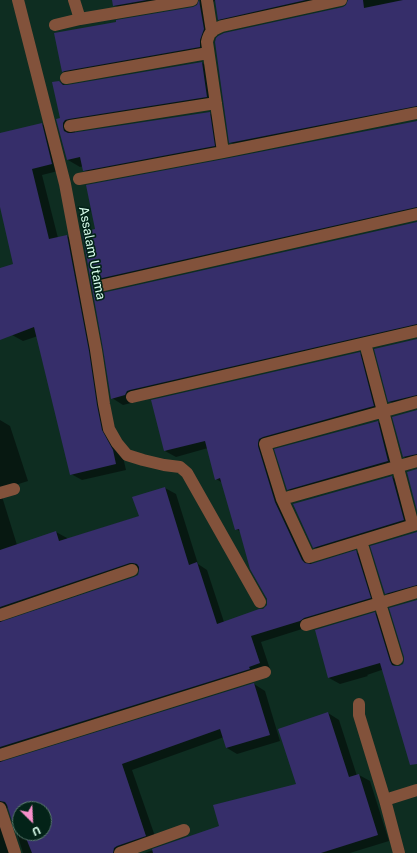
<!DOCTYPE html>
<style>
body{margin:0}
#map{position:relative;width:417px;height:853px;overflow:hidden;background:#0e2d21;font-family:"Public Sans",sans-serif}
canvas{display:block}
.north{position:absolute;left:12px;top:801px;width:40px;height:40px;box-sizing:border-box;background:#032318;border:1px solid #597b6d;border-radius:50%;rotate:156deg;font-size:11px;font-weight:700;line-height:16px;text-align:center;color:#dafeed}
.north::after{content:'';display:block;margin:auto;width:14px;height:18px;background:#f890cb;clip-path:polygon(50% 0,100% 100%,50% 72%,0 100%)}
</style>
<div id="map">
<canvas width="417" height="853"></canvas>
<div class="north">U</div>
</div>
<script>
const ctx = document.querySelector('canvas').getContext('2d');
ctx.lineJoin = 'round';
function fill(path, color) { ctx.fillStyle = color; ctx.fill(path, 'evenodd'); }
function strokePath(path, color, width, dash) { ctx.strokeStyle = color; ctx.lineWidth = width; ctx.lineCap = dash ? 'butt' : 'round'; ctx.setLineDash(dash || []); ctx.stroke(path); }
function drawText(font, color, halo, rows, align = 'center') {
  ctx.font = font + ' "Public Sans",sans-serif'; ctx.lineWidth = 3.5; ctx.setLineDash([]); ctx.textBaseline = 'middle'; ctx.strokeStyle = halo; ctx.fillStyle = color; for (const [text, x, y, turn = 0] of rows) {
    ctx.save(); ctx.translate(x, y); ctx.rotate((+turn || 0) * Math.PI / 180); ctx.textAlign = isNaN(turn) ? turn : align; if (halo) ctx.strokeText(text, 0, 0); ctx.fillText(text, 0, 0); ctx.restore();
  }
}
const shadow = new Path2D(`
 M113 0H195L125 12 114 5Z
 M200 0H215L212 4 215 36 211 47 74 78 62 71 118 22 197 7 200 3Z
 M216 0H346L230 26 219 19Z
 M349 0H417V114L242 149 230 142 346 7Z
 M202 63 215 70 219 104 75 130V134L209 113 222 120 227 153 96 177 84 170 83 166 80 167 68 160 61 119 59 82 67 86Z
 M417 122V215L104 290V294L417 223V332L123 405 112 398 83 233 97 230Z
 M42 124 52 130 62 170 42 175 58 238 67 236 78 243 107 412 123 457 126 470 82 480 71 474 38 336 23 341 12 335 0 332V269L14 265 0 203V134Z
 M417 340V404L401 408 389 401Z
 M359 353 370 359 384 412 270 445 286 509 312 565 356 552 367 558 381 604 261 642 270 669 3 759V763L254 684 265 691 280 741 237 754 227 748 224 737 132 770 157 842 127 853H23L9 807 5 809 15 853H0V490L17 545 56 532 67 538V539L140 516 165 488 176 494 198 564 207 570 224 622 264 610 268 606V602L241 532 236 529 223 483 216 479 208 448 176 457 165 451ZM140 569 139 575 135 578 3 623V620L9 614ZM20 809H44V833H20Z
 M417 411V463H415L404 457Z
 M0 420 10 426 28 481 0 490Z
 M378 422 391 430 402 469 302 497 288 489Z
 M392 477 403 483 414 526 324 553 314 547Z
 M417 533V594L397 600 386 593Z
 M375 613 385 619 399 664 367 675 368 676 340 684 329 678Z
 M328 713 339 720 357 776 359 775 370 781 389 841 350 853H145L220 827 297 785Z`);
const building = new Path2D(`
 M112 0H147L113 6Z
 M199 0 204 29 200 40V47L65 71 62 72 54 33 116 22V20L193 7 197 5Z
 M215 0H306L218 20Z
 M348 0H363L364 8 403 0H417V106L229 143 215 42 216 38 218 36 224 33 343 7 346 5Z
 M202 62 207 97 69 119 65 120 63 123V127L64 131 68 133H71L210 112 215 146 83 171 80 157 67 160 56 119 60 118 52 82 59 81 63 85H67Z
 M417 121V207L98 279 95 281 93 284V287L95 291 98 293H102L417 222V324L130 390 127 391 125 395 111 399 103 349 82 232 95 229 86 185 224 159Z
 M42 123 52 164 32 169 49 239 67 235 89 351 97 405 102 430 113 450 116 464 70 475 34 327 0 340V268L13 264 0 207V133Z
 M417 339V395L388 402 374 349Z
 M360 352 374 406 263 437 259 439 258 443V446L275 502 302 560 305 563 311 564 356 550 371 598 304 618 300 621 251 636 260 663 249 667 250 669 0 747V622L134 577 138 575 139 571V567L137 564 133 563H130L0 607V550L56 531 59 541 139 516 132 497 165 487 189 565 197 562 217 624 259 609H263L267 605V599L250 569 239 529 235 530 220 478 215 480 205 441 164 451 151 400Z
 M417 410V454L403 457 392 417Z
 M378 421 388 461 287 490 274 449Z
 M417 469V511L407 472Z
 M392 476 404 520 313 548 293 504Z
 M417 532V585L385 594 370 546Z
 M417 600V764L410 765 380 663 328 678 315 630 375 612 390 661 392 665 395 666H399L403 664 404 661V657L389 608Z
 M254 683 270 735 226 748 220 729 122 764 146 836 117 846 114 848 113 853H32L24 833H44V809H20V823L18 819 12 821 7 805 5 802 0 801V762Z
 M328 712 349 777 359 774 378 835 321 853H153L152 849 219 826 213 805 296 784 278 729Z`);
const street = new Path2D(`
 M18 0 65 184 96 350 104 404 109 429 117 443 127 455 143 460 164 465 180 467 187 473 260 602
 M74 0 80 19
 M207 0 212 32
 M55 25 80 19 192 0
 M66 78 208 53
 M70 126 216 103
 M223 152 207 42C209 32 212 30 222 26L341 0
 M79 179 223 152 417 113
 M100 286 417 214
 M365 343 413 525
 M132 397 417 331
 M417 461 282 499 309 557 417 524
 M0 493 14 489
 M282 499 265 444 417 402
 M361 541 397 659
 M0 615 132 570
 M306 625 417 592
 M359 704V715L385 800
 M0 755 265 672
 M0 808 15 853
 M120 853 184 830
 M399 853 385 800 417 790`);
const streetNames = [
 ["Assalam Utama",92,253,79]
];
fill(shadow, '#0007');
fill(building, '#362e6a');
strokePath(street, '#82523b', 12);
drawText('13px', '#dafeed', '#032318', streetNames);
</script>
